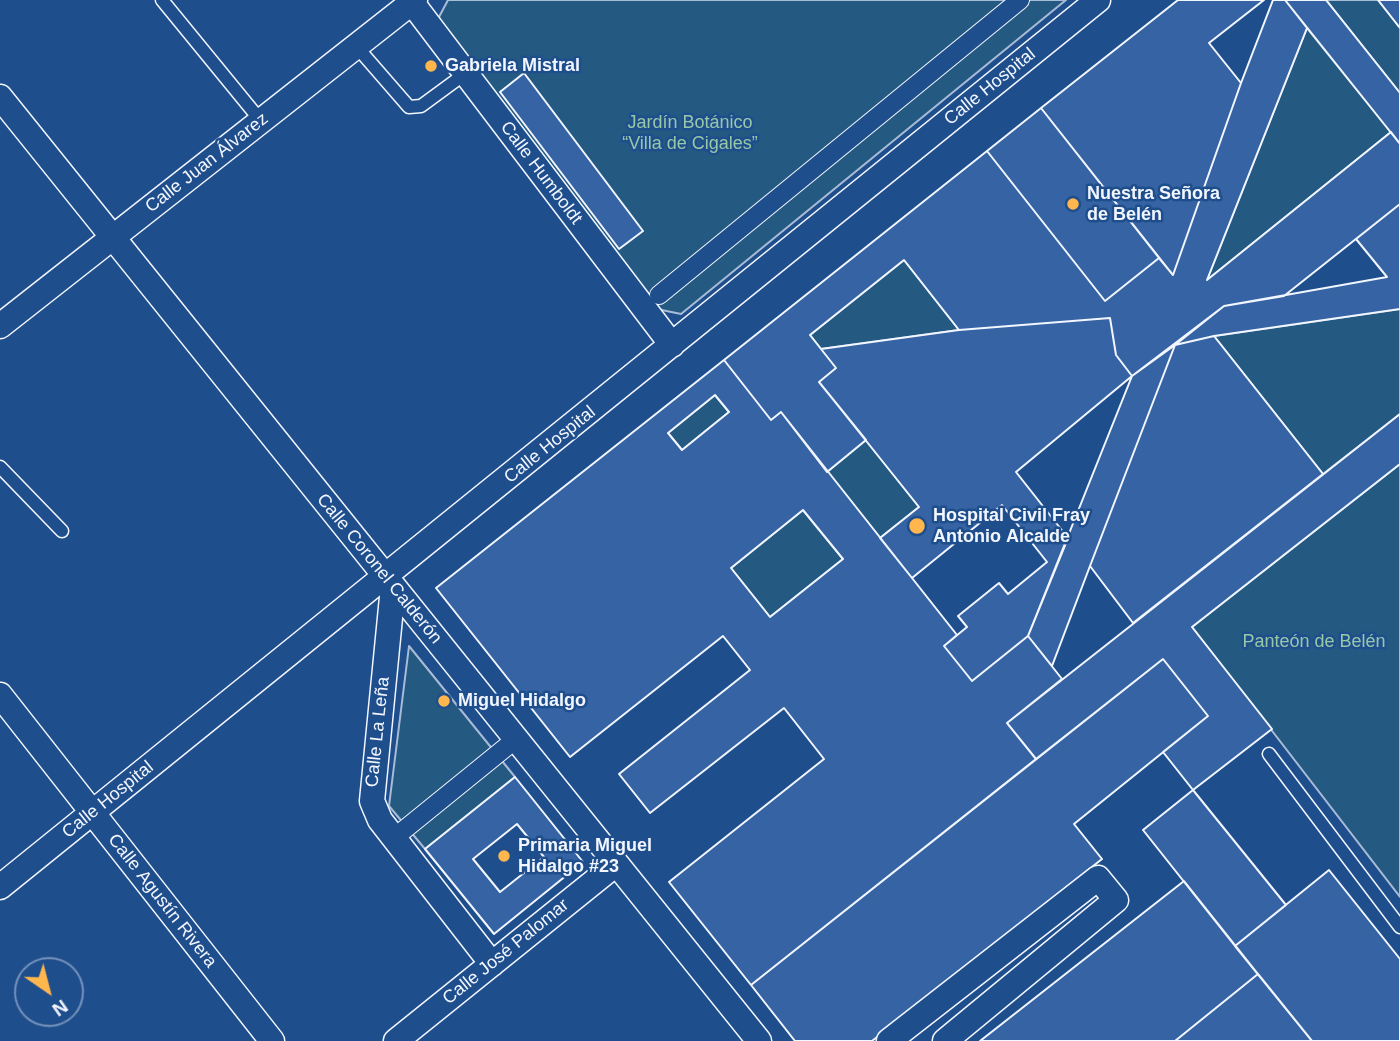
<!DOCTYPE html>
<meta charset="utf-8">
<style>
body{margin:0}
#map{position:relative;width:1400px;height:1041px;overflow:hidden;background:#1f4e8c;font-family:Helvetica,sans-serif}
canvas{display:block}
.north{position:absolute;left:14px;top:957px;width:70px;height:70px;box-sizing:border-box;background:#1f4e8c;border:2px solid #7391ba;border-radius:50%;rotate:145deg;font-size:19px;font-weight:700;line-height:28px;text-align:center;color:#f2f6ff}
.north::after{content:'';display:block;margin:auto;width:24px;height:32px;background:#ffb74d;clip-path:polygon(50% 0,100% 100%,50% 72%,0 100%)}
</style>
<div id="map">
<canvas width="1400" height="1041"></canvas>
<div class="north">N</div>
</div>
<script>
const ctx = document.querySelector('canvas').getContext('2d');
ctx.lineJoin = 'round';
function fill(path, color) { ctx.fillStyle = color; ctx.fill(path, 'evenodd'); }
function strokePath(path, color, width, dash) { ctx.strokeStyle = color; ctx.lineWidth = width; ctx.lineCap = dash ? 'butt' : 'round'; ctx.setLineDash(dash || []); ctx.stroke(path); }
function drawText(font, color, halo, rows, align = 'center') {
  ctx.font = font + ' Helvetica,sans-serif'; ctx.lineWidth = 5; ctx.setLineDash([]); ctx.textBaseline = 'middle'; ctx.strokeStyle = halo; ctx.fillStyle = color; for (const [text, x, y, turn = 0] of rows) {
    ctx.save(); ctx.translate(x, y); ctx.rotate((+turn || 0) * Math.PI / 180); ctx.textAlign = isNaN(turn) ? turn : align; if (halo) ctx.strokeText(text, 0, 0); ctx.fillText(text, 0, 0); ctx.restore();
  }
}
const green = new Path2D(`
 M448 0H1066L681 314 652 308 448 42 439 17Z
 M1326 0H1378L1400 28V93Z
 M1307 28 1391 132 1207 280Z
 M904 260 959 330 821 349 810 335Z
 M1400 309V414L1323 474 1214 336Z
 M715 395 729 412 682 450 668 433Z
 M866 440 919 507 880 538 827 472Z
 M1400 464V897L1192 627Z
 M803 510 843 559 770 617 731 568Z
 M409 646 515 777 425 849 389 806Z`);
const building = new Path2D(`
 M1178 0H1264L1209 43 1241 83 1173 275 1041 108Z
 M1273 0H1285L1307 28 1207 280 1391 132 1400 144V204L1284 296 1224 306 1132 376 1116 355 1110 318 959 330 904 260 810 335 836 368 819 382 866 440 827 472 781 412 771 420 724 360 987 151 1105 301 1159 258 1173 275 1241 83Z
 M1285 0H1326L1400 93V144Z
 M1378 0H1400V28Z
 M524 73 643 231 619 249 500 92Z
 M1041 108 1159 258 1105 301 987 151Z
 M1400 204V309L1214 336 1175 345 1224 306 1387 277 1356 239Z
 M1110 318 1116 355 1132 376 1016 472 1068 538 1028 636 972 681 944 646 967 627 958 616 999 583 1008 594 1047 562 1002 505 912 578 880 538 919 507 819 382 836 368 821 349 959 330Z
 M1214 336 1323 474 1133 623 1090 566 1175 345Z
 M1175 345 1090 566 1052 666 1028 636 1132 376Z
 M724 360 771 420 781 412 957 635 944 646 972 681 1028 636 1062 679 1007 723 1036 759 751 985 669 882 824 759 784 708 650 813 619 774 750 670 723 636 570 757 436 588ZM715 395 729 412 682 450 668 433ZM803 510 843 559 770 617 731 568Z
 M1400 414V464L1192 627 1272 729 1193 790 1163 752 1208 716 1163 659 1036 759 1007 723Z
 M1163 659 1208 716 1074 824 1102 859 872 1041H795L751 985Z
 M515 777 583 862 494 934 425 849ZM517 824 544 857 500 892 473 859Z
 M1193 790 1286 905 1235 946 1143 830Z
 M1329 870 1400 959V1041H1312L1235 946Z
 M1184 881 1258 974 1175 1041H980Z
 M1258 974 1312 1041H1175Z`);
const service = new Path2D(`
 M162 0 261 121
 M356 46 409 107 421 106 466 73
 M0 467 62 531
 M1269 754 1400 927`);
const pedestrian = new Path2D(`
 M659 295 1020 0
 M394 838 516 739`);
const minor = new Path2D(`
 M410 0 672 345
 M0 97 759 1041
 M0 326 415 0
 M393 587 372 801 380 820 492 964
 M0 695 272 1041
 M0 887 1098 0
 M396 1041 616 864
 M889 1041 1098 878 1116 900 945 1041`);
const markers = [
 [431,66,7,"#ffb74d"],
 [1073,204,7,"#ffb74d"],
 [917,526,9,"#ffb74d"],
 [444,701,7,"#ffb74d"],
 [504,856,7,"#ffb74d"]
];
const poiNames = [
 ["Gabriela Mistral",445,66],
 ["Nuestra Señora",1087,194],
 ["de Belén",1087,215],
 ["Hospital Civil Fray",933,516],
 ["Antonio Alcalde",933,537],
 ["Miguel Hidalgo",458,701],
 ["Primaria Miguel",518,846],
 ["Hidalgo #23",518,867]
];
const streetNames = [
 ["Calle Hospital",990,87,-39],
 ["Calle Juan Álvarez",207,163,-38],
 ["Calle Humboldt",541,173,53],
 ["Calle Hospital",550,445,-39],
 ["Calle Coronel Calderón",379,569,51],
 ["Calle La Leña",378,732,-84],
 ["Calle Hospital",108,800,-39],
 ["Calle Agustín Rivera",162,901,52],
 ["Calle José Palomar",506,952,-39]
];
const parkNames = [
 ["Jardín Botánico",690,123],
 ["“Villa de Cigales”",690,144],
 ["Panteón de Belén",1314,642]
];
fill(green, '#245a82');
strokePath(green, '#a8bbd7', 2);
fill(building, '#3563a3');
strokePath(building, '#f2f6ff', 2);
strokePath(service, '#f2f6ff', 15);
strokePath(pedestrian, '#f2f6ff', 20);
strokePath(minor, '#f2f6ff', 27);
strokePath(service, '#1f4e8c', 12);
strokePath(pedestrian, '#1f4e8c', 18);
strokePath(minor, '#1f4e8c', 24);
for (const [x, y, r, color] of markers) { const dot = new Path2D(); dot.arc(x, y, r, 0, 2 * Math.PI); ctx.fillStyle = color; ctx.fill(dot); strokePath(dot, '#1f4e8c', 2.5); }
drawText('bold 18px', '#f2f6ff', '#1f4e8c', poiNames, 'left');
drawText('18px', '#f2f6ff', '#1f4e8c', streetNames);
drawText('18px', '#97c8a6', '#1f4e8c', parkNames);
</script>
